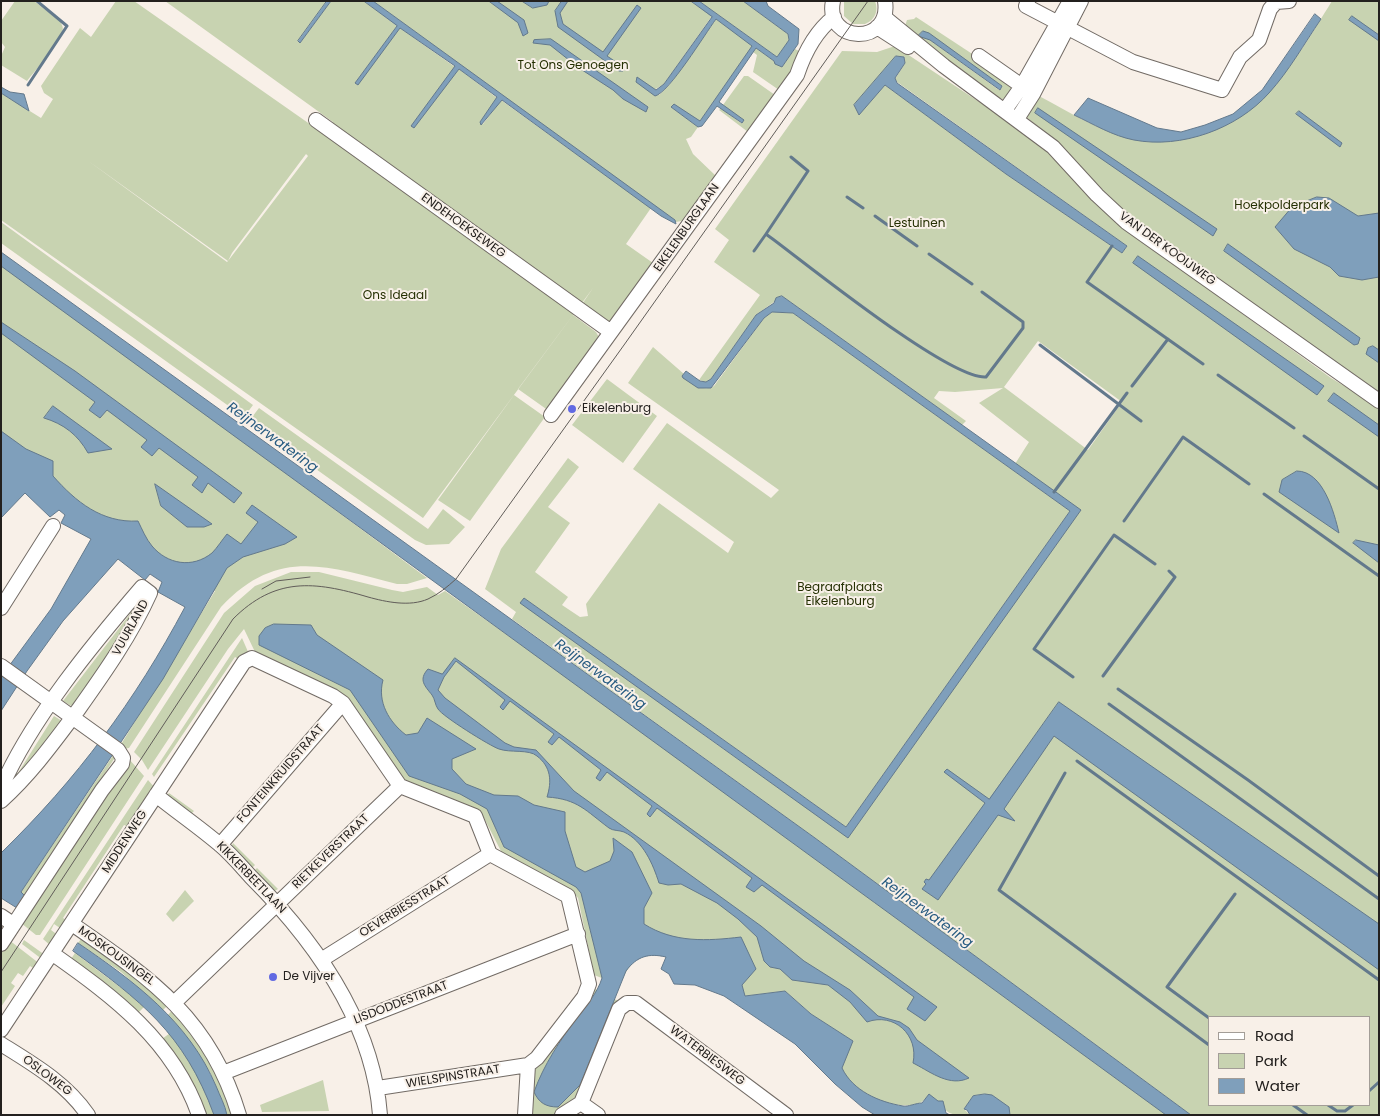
<!DOCTYPE html>
<style>
body{margin:0}
#map{position:relative;width:1380px;height:1116px;overflow:hidden;background:#f8f0e8;font-family:Poppins,sans-serif}
canvas{display:block}
.frame{position:absolute;inset:0;border:2px solid #23201e;pointer-events:none}
.legend{position:absolute;left:1208px;top:1016px;width:162px;height:90px;box-sizing:border-box;background:#f8f0e8;border:1px solid #a39d97;margin:0;padding:6px 9px;list-style:none;font-size:15px;color:#23201e}
.legend li{display:flex;align-items:center;gap:10px;height:25px}
.legend b{width:25px;border:1px solid #a39d97}
</style>
<div id="map">
<canvas width="1380" height="1116"></canvas>
<div class="frame"></div>
<ul class="legend">
<li><b style="height:6px;background:#fff"></b>Road</li>
<li><b style="height:14px;background:#c8d3b1"></b>Park</li>
<li><b style="height:14px;background:#7f9fbb"></b>Water</li>
</ul>
</div>
<script>
const ctx = document.querySelector('canvas').getContext('2d');
ctx.lineJoin = 'round';
function fill(path, color) { ctx.fillStyle = color; ctx.fill(path, 'evenodd'); }
function strokePath(path, color, width, dash) { ctx.strokeStyle = color; ctx.lineWidth = width; ctx.lineCap = dash ? 'butt' : 'round'; ctx.setLineDash(dash || []); ctx.stroke(path); }
function drawText(font, color, halo, rows, align = 'center') {
  ctx.font = font + ' Poppins,sans-serif'; ctx.lineWidth = 4; ctx.setLineDash([]); ctx.textBaseline = 'middle'; ctx.strokeStyle = halo; ctx.fillStyle = color; for (const [text, x, y, turn = 0] of rows) {
    ctx.save(); ctx.translate(x, y); ctx.rotate((+turn || 0) * Math.PI / 180); ctx.textAlign = isNaN(turn) ? turn : align; if (halo) ctx.strokeText(text, 0, 0); ctx.fillText(text, 0, 0); ctx.restore();
  }
}
const green = new Path2D(`
 M15 1H34L60 21C62 25 64 28 62 32 57 48 37 68 27 81L1 65V56L5 47 1 42V21Z
 M116 1H134L324 134 333 122 165 1H327L298 41 300 43 331 1H364L397 26 355 83 400 28 455 67 411 126 459 69 497 98 480 122 483 124 501 100 651 208 626 244 653 263 610 324 580 307 593 288 423 518 1 220V93L41 118 53 99 44 93 41 86 80 28 91 37ZM306 154 308 156 228 261 232 253ZM87 160 228 261 227 262Z
 M373 1H691L712 16 664 84 654 90 659 95 669 85 716 19 753 45 700 121 671 107 698 127 691 137 686 139 693 154 716 176 687 220 676 222Z
 M699 1H743L788 34 789 40 777 57Z
 M844 1H875C879 11 875 20 865 24H853L844 16Z
 M1332 1H1379V392L1121 210 1060 144 1025 116 1039 96C1069 112 1099 131 1132 139 1145 143 1161 142 1174 140 1255 133 1293 64 1332 1Z
 M916 17 1015 82 1012 93 1003 99 995 97 904 29 907 20 914 19ZM930 40 1002 86 1000 90H999Z
 M895 46 1029 135 1149 246 1331 378 1379 407V1115H1191L815 838 512 619 516 612 485 589 501 549 568 458 579 467 548 507 570 523 535 572 568 597 562 605 580 617 588 616 586 604 659 503 728 553 734 542 633 469 667 423 771 498 779 490 628 383 653 347 684 374 682 376C693 382 702 393 714 386L764 318 772 312 793 313 1070 511 846 827 524 598 708 738 848 837 1080 510 1015 464 1029 442 979 403 1003 388 955 392 939 391 934 398 966 421 962 425 782 296 756 315 711 379 706 382 699 380 760 295 714 262 729 240 715 229 842 51 877 52ZM896 56 904 57 905 63 895 79 897 82 1127 246 1122 253 1006 174 885 85 858 114ZM1038 341 1122 402 1088 450 1004 387ZM1209 1017H1369V1105H1209Z
 M756 48 782 67 795 49 801 52 794 68 779 90 753 72 757 55 753 52Z
 M744 76H748L775 95 748 132 719 110 721 108 741 123 743 121 723 105Z
 M1 222 253 405 244 417 1 243Z
 M1 262 427 578 407 584H397C327 566 277 547 221 607L129 748 123 749 120 746 215 591 195 586 1 450Z
 M573 315 596 332 600 339 549 411 518 389Z
 M607 379 657 416 623 463 572 425Z
 M514 395 545 417 470 521 438 500Z
 M259 408 428 529 443 509 465 527 449 544 426 545 415 540 249 421Z
 M291 572H319L392 590 403 592 427 587 438 595 445 591 561 673 1167 1115H1010L1009 1107 984 1094 973 1096 964 1109 970 1115C952 1115 949 1116 938 1101L926 1098C915 1112 879 1103 864 1095 855 1089 847 1078 839 1070L851 1040 811 1014 785 991 745 996 666 956C639 951 630 961 620 985L594 975 578 898 573 892 503 855 483 816 475 810 406 782 347 697 255 652 244 629 228 649 148 770 142 760 134 752 224 613 255 586Z
 M143 595 146 596 73 707 63 701 130 614 127 612Z
 M242 638 249 654 240 660 235 657 154 777 152 774Z
 M54 716 62 721 9 787 15 772 18 773Z
 M114 754 116 756 17 908 21 892Z
 M129 759 144 776 40 935H36L21 923Z
 M148 780 156 789 131 828 124 825 63 918 69 922 63 930 54 924 51 930 59 936 51 946 43 939Z
 M169 793 194 811 190 815 166 797Z
 M233 843 255 865 251 869 231 848Z
 M257 868 278 889 273 892 253 872Z
 M185 890 194 901 173 922 166 914Z
 M84 935 169 1004 163 1010 121 972 78 943Z
 M9 940 40 964 36 970 30 966 23 976 18 973 11 983 15 986 1 1007V951Z
 M24 940 45 955 43 960 22 944Z
 M75 953 145 1006 138 1013 69 962Z
 M595 988 598 991C573 1021 547 1055 535 1092L580 1085 614 999 622 1002 580 1097 556 1115H530L531 1074Z
 M174 1008C199 1042 221 1075 235 1115H227L210 1072 168 1015Z
 M170 1033 197 1074 214 1115H205L162 1039Z
 M323 1080 329 1111 262 1112 260 1105Z`);
const water = new Path2D(`
 M327 1H331L300 43 298 41Z
 M364 1H373L402 22 675 220 676 224 661 216 502 100 481 125 480 122 497 97 459 69 414 128 411 126 455 66 400 28 358 85 355 83 397 26Z
 M489 1H497L524 20 528 33 523 36 518 23Z
 M522 1H549L547 5 533 8Z
 M562 1H568L560 13 563 24 603 52 637 5 641 8 607 56 625 68 623 71H619L558 27 555 11Z
 M691 1H699L777 57 789 40 788 34 743 1H766L768 6 799 29 798 44 782 67 775 64 774 61 756 48 719 102 744 120 742 123 717 106 702 126 698 127 671 107 674 104 700 121 752 46 716 19C705 34 669 93 655 96L636 82 637 77 656 90 664 84 712 17Z
 M1315 14 1321 19C1304 44 1289 71 1269 93 1237 129 1181 149 1134 140 1113 136 1093 124 1074 115L1088 98 1157 128 1181 132 1205 125 1233 114 1262 90Z
 M1352 16 1379 35V41L1349 20Z
 M923 31 929 33 1002 86 1000 90 930 40 918 36Z
 M551 39 648 107 646 112 623 99 613 90 579 68 550 45 533 43 534 40Z
 M896 56 904 57 905 63 895 78 897 83 1127 246 1122 253 1006 174 885 85 859 115 854 105Z
 M1 87 10 92 24 94 29 111 1 93Z
 M1038 108 1217 229 1213 236 1035 113Z
 M1299 111 1342 143 1340 147 1296 114Z
 M1317 197 1329 198 1358 216 1379 213V277L1362 280 1339 276 1330 267 1294 249 1275 227 1292 207Z
 M1228 244 1360 338 1358 344 1354 345 1224 251Z
 M1 252 815 838 1191 1115H1166C778 832 389 549 1 266Z
 M1138 256 1324 386 1317 395 1133 263Z
 M782 296 1081 510 848 838 520 603 524 598 846 827 1070 511 793 313 772 312 764 318 711 388H698L683 378 682 376 686 371 700 381 706 382 711 379 756 315 774 303 776 298Z
 M1 322 75 371 242 493 234 503 208 483 202 493 192 485 198 477 159 448 152 456 141 447 147 440 107 410 100 418 89 410 95 402 1 333Z
 M1373 346 1379 350V363L1366 354 1368 348Z
 M1334 393 1379 425V437L1328 401Z
 M53 406 112 449 88 453C78 435 64 424 44 418Z
 M1 431 26 449 53 461V476C76 502 102 523 138 521 142 529 146 539 152 546 167 564 192 569 212 553 217 548 222 540 227 534L241 544 258 522 246 513 252 505 297 537 285 544 243 557 227 568 163 679 21 892 25 896 17 908 1 898V853C77 779 135 701 185 607L158 592 162 582 150 574 145 580 118 559 63 621 27 671 1 711V677L51 609 91 539 61 523 65 515 59 510 50 517 25 493 1 518Z
 M1297 471C1323 471 1334 512 1339 533L1279 492 1282 480Z
 M155 484 212 524 204 527H187L161 506Z
 M1356 540 1379 545V563L1353 543Z
 M274 624 311 625 317 635 383 680C377 702 389 722 406 735L418 733 427 718 476 749 452 759V769L466 784 494 795 518 796 534 805 565 812V831L576 867 585 872 610 861 614 851 613 838 632 852 652 893 644 908V924C674 943 707 941 741 937L756 969 742 985 745 996 785 991 811 1014 853 1041 842 1068C853 1091 879 1102 903 1106 908 1107 916 1103 922 1103L929 1094 938 1101H943L946 1113 950 1115H875L862 1107 835 1084 795 1044 724 996 695 985 674 984 669 974 661 969 666 957C649 953 637 956 626 971L580 1085 558 1107C546 1107 539 1103 534 1092 544 1064 560 1041 577 1017 587 1004 597 994 602 978L581 893 576 887 504 847 487 809 460 794 409 776 350 690 259 645V636L265 628Z
 M455 658 937 1007 925 1021 907 1009 914 997 762 885 754 892 746 887 752 878 657 808 650 817 647 814 652 806 607 772 600 781 596 778 601 770 559 737 552 745 548 742 554 734 510 701 503 710 500 707 505 700 456 661 444 677 438 690 445 698 505 743 514 747 536 750 574 791 761 926 804 961 850 990 878 1016 900 1022 909 1028 917 1040 969 1078C950 1087 932 1073 915 1064L913 1063C919 1035 894 1012 867 1022L850 1002 828 985 792 980 780 969 770 967 764 961 757 937 738 919 717 903 681 884 668 885 659 883C653 864 643 841 624 832 619 830 613 831 609 828 586 811 578 799 547 797 552 781 551 767 537 756 529 749 510 753 499 749 490 746 442 716 438 709 435 705 435 699 432 695 425 686 418 680 428 669L442 674Z
 M1059 702 1379 924V970L1054 736 1004 809 1015 821 998 815 938 900 922 889 926 884 924 882 926 879 929 880 985 803 944 772 947 769 989 799Z
 M78 943C134 981 189 1022 216 1086 220 1096 225 1105 227 1115H214C184 1033 141 1001 73 951Z
 M985 1094 992 1095 1009 1107 1010 1115H970L967 1110 964 1109 973 1096Z`);
const stream = new Path2D(`
 M28 85 67 26 37 1
 M791 157 808 171 766 234C803 261 949 380 986 377L1023 328V322L982 292
 M847 197 863 208
 M875 216 917 246
 M1112 246 1087 282 1203 364
 M754 251 766 234
 M929 254 972 284
 M1040 345 1141 421
 M1218 375 1294 428
 M1132 386 1168 339
 M1304 436 1379 489
 M1054 492 1127 393
 M1264 494 1379 576
 M1124 521 1183 437 1249 484
 M1103 676 1175 577 1169 571
 M1073 677 1034 649 1114 535 1155 564
 M1118 689 1248 780 1379 876
 M1109 704 1379 899
 M1077 761 1379 980
 M1065 773 999 890 1209 1045
 M1209 1018 1167 987 1235 894
 M1369 1091 1379 1082
 M1293 1105 1307 1115
 M1328 1105 1337 1111H1345L1353 1105`);
const minor = new Path2D(`
 M833 1C824 44 892 46 885 1
 M1028 1 1026 6 1133 62 1222 90 1240 57 1259 40 1270 9 1276 2 1289 1
 M884 17 944 66 1053 147 1097 195 1126 222 1379 401
 M877 27 908 47
 M979 56 1029 91
 M1005 110 1022 86 1070 1
 M1017 119 1033 94 1081 1
 M316 120 611 332
 M551 415 797 75C804 54 816 31 834 17
 M1 608 53 526
 M1 666 118 750 123 758 122 764 102 790 1 944
 M1 788C32 718 92 645 142 587L150 593C131 635 105 672 78 710 54 742 31 774 1 801
 M156 795C177 812 199 827 219 844 231 854 241 866 251 877 315 941 373 1022 380 1115
 M220 845 343 703
 M1 916 13 924
 M72 924C150 978 210 1018 239 1115
 M53 954C114 997 173 1041 199 1115
 M321 960 490 854
 M175 1002 400 786
 M1 1030 244 662 252 658 333 696 343 703 400 786 475 816 490 854 568 896 589 984 584 997 537 1058 528 1065 525 1115
 M1 1044C33 1064 66 1083 88 1115
 M223 1073 578 934
 M378 1088 528 1065
 M581 1103 598 1115
 M562 1115 581 1103 619 1009 627 1003H636L786 1115`);
const tram = new Path2D(`
 M262 589 276 581 310 577
 M1 972 233 619C275 577 314 581 368 597 386 602 410 607 428 599 439 594 447 587 456 579L624 345 868 1`);
const markers = [
 [572,409,5,"#626ae2"],
 [273,977,5,"#626ae2"]
];
const parkNames = [
 ["Tot Ons Genoegen",573,66],
 ["Hoekpolderpark",1282,206],
 ["Lestuinen",917,224],
 ["Ons Ideaal",395,296],
 ["Begraafplaats",840,588],
 ["Eikelenburg",840,602]
];
const streetNames = [
 ["ENDEHOEKSEWEG",463,226,36],
 ["EIKELENBURGLAAN",687,228,-55],
 ["VAN DER KOOIJWEG",1167,249,36],
 ["VUURLAND",131,628,-61],
 ["FONTEINKRUIDSTRAAT",281,774,-49],
 ["MIDDENWEG",125,842,-57],
 ["RIETKEVERSTRAAT",331,852,-44],
 ["KIKKERBEETLAAN",251,878,46],
 ["OEVERBIESSTRAAT",405,907,-32],
 ["MOSKOUSINGEL",116,956,36],
 ["LISDODDESTRAAT",401,1003,-21],
 ["WATERBIESWEG",707,1056,37],
 ["OSLOWEG",47,1076,37],
 ["WIELSPINSTRAAT",453,1077,-9]
];
const poiNames = [
 ["Eikelenburg",582,409],
 ["De Vijver",283,977]
];
const waterNames = [
 ["Reijnerwatering",272,438,36],
 ["Reijnerwatering",600,675,36],
 ["Reijnerwatering",927,913,36]
];
fill(green, '#c8d3b1');
fill(water, '#7f9fbb');
strokePath(water, '#63798c', 1);
strokePath(stream, '#63798c', 3);
strokePath(minor, '#726b65', 16);
strokePath(minor, '#fff', 14);
strokePath(tram, '#615d59', 1);
for (const [x, y, r, color] of markers) { const dot = new Path2D(); dot.arc(x, y, r, 0, 2 * Math.PI); ctx.fillStyle = color; ctx.fill(dot); strokePath(dot, '#f8f0e8', 2); }
drawText('12px', '#253003', '#f8f0e8', parkNames);
drawText('12px', '#23201e', '#f8f0e8', streetNames);
drawText('12px', '#23201e', '#f8f0e8', poiNames, 'left');
drawText('italic 14px', '#275b81', '#f8f0e8', waterNames);
</script>
